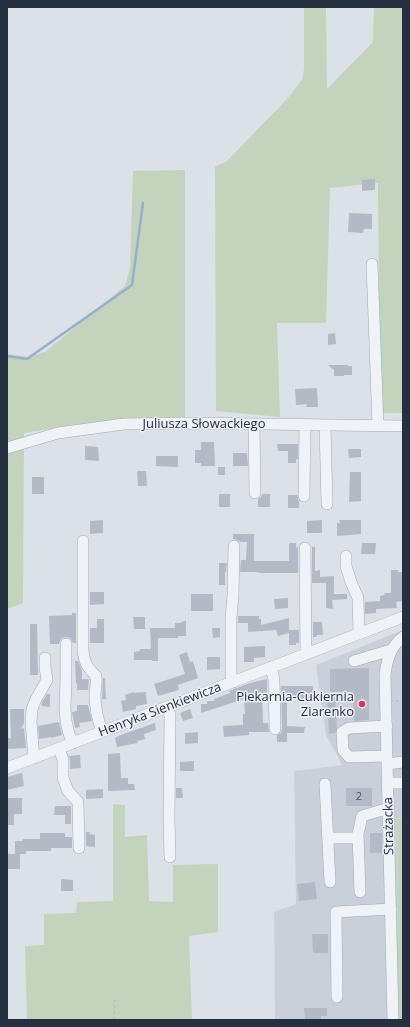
<!DOCTYPE html>
<meta charset="utf-8">
<style>
body{margin:0}
#map{position:relative;width:410px;height:1027px;overflow:hidden;background:#dce1e8;font-family:"Open Sans",sans-serif}
canvas{display:block}
.frame{position:absolute;inset:0;border:8px solid #242f40;pointer-events:none}
</style>
<div id="map">
<canvas width="410" height="1027"></canvas>
<div class="frame"></div>
</div>
<script>
const ctx = document.querySelector('canvas').getContext('2d');
ctx.lineJoin = 'round';
function fill(path, color) { ctx.fillStyle = color; ctx.fill(path, 'evenodd'); }
function strokePath(path, color, width, dash) { ctx.strokeStyle = color; ctx.lineWidth = width; ctx.lineCap = dash ? 'butt' : 'round'; ctx.setLineDash(dash || []); ctx.stroke(path); }
function drawText(font, color, halo, rows, align = 'center') {
  ctx.font = font + ' "Open Sans",sans-serif'; ctx.lineWidth = 3; ctx.setLineDash([]); ctx.textBaseline = 'middle'; ctx.strokeStyle = halo; ctx.fillStyle = color; for (const [text, x, y, turn = 0] of rows) {
    ctx.save(); ctx.translate(x, y); ctx.rotate((+turn || 0) * Math.PI / 180); ctx.textAlign = isNaN(turn) ? turn : align; if (halo) ctx.strokeText(text, 0, 0); ctx.fillText(text, 0, 0); ctx.restore();
  }
}
const built = new Path2D(`
 M403 630V819L397 820 398 899 396 964 397 1020H275L274 912 296 904 294 771 342 765 326 735 316 665Z`);
const green = new Path2D(`
 M304 7H326L327 89 373 42 374 7H403V413H380L378 183 330 188 326 323H277L280 417 216 411 215 167 227 161 287 99 302 80 304 69Z
 M185 170V417L129 419 78 424 24 433 23 603 7 609V354L27 357 45 352 125 286 130 268 133 171Z
 M113 804 125 805V837L147 835 149 901 173 902V865L218 864V932L189 936 192 1020H27L25 946 44 945V914L76 913 77 902 113 901Z
 M397 819H403V1020H397L396 964 398 899Z`);
const stream = new Path2D(`
 M7 356 27 359 132 285 143 203`);
const building = new Path2D(`
 M375 179V190L362 191V180Z
 M349 213 372 214V229H364L363 233 348 232Z
 M335 333 336 344 328 345V334Z
 M328 365H348V366H352V375H344V376H334V370Z
 M317 388 318 407H306L307 404 296 405 295 389Z
 M201 442H214L215 466H201V463H195V450H201Z
 M277 444H298V459H296V463H288V451H278Z
 M85 446 98 447 99 461 85 460Z
 M348 449H361V457L349 458Z
 M233 453H247L248 466H233Z
 M156 456H178V467L156 466Z
 M218 467H225V475H218Z
 M137 471H146L147 486H138Z
 M350 472H361V501L349 502Z
 M32 477H44V494H32Z
 M219 494H230V507H219Z
 M262 494H270V507H258V499L261 497Z
 M288 495H297L298 499 299 501V508H288Z
 M103 520V533L90 534V521Z
 M322 520V533H307V521Z
 M339 520H361V534L337 536V523H340Z
 M233 534H254V561H289V543H296V548L298 547V573H259V572H240L241 560H246L247 542H240L237 540 233 539Z
 M362 543H376L375 554H361Z
 M312 547H315V571L320 570V577L334 576V594H347V599L332 600 333 609 326 608V583H312Z
 M219 563H227L226 572H225V585H219Z
 M391 570H398V572H403V601L396 602 397 608 376 609V613L365 614V602L380 601V596L385 595 384 593H391Z
 M90 592H104V604L90 605Z
 M191 594H213V611H191Z
 M288 598V608L275 609 274 599Z
 M72 613H76V643H73L70 638 66 637 62 638 60 641 59 644H50L49 616 72 615Z
 M238 616H259V619H261V625L289 618V630H299V643H296V645H289V633L278 636 276 630 248 632V623H238Z
 M133 617H145V629H134Z
 M97 619H104V643H90V628H97Z
 M186 620V636H178V638H158V661H152V660H134V652L140 651V649H151L150 628H175V623H180Z
 M313 622H322L323 635H317L316 637H313Z
 M30 624H37L38 675H30Z
 M212 628H220V637L213 638Z
 M265 646V657L254 658V662H244V647Z
 M187 652 190 662 193 661 198 678 178 685 179 690 158 696 154 684 185 674 179 655Z
 M207 657H220V669L207 670Z
 M75 661H78L82 670V679H89L88 690H77V683L76 684Z
 M369 668V720L354 721 353 692H330V669Z
 M103 678H105L106 699H102Z
 M267 679V693L262 694 263 723H268L269 732H249V735L224 737 223 726 243 725V714H245L244 699 201 713V704H207V705V701H214V699L230 693 229 691 250 683Z
 M281 686H313V699H287V726L305 727 304 733H287V742H277V735L281 733 282 729Z
 M134 692V693L146 692 147 704 136 706V709L123 712 121 701 126 700 125 695Z
 M47 694H50V707L42 706V702Z
 M328 695H335L337 728 335 733 329 734 327 698H328Z
 M77 705H88L92 721 79 723 80 727 75 728 72 712 77 711Z
 M10 709H24V723L21 729 24 728 26 748 7 749V738H11Z
 M190 709 193 718 183 721 180 713Z
 M59 722 62 735 51 738V737L39 739 38 726Z
 M155 723 156 730 144 734 145 739 137 741 138 743 117 747 115 738 118 736Z
 M198 732V743L185 744V733Z
 M120 753 121 778H128V784H134L135 790 108 791V754Z
 M80 755 81 768 70 769V760L69 756Z
 M194 761V771H180V762Z
 M22 773 24 786 7 790V777Z
 M176 788H182L183 798H176Z
 M346 788H372V806H346Z
 M103 789V798L86 799V790Z
 M7 798H22V814H14V825H7Z
 M55 806H71V824H65V815H54Z
 M86 832H90L89 834 95 835V847L86 846Z
 M40 833H65V837H72V848H51V851H26V854H20V869H7V854H15V841H22L23 839H40Z
 M370 833H382V853H370Z
 M61 879 73 880V891H61Z
 M315 882 317 899 299 901 297 884Z
 M312 934H328V953H313Z
 M304 1008H327V1016H321V1020L305 1019Z`);
const path = new Path2D(`
 M396 701H403
 M114 1020 115 996`);
const minor = new Path2D(`
 M372 264 378 426
 M254 424 255 493
 M325 425 327 504
 M7 448 58 433 124 424 191 423 403 426
 M304 496 305 425
 M83 541V651C85 664 87 667 96 676 97 683 95 689 95 696 95 708 98 720 102 732
 M305 548 306 654
 M346 556V566L351 582 358 598 359 633
 M66 644V679L65 708 66 721 69 734 73 743
 M354 661 391 650
 M271 667 274 680 275 729
 M233 682 231 676V618L233 595 234 546
 M167 707 170 715 169 818 170 857
 M387 726 349 728 342 732 343 750 349 757 387 756
 M59 748 63 760V778L68 791 78 802 79 848
 M34 758 31 722 32 709 36 699 47 680 45 667V658
 M387 764 403 762
 M7 768 403 617
 M388 783H403
 M325 784 330 882
 M328 838H358
 M360 892 358 834 362 816 389 808
 M337 997 336 912 391 909
 M393 1020 385 675C387 660 390 647 403 637`);
const markers = [
 [362,704,4,"#dd3250"]
];
const numberNames = [
 ["2",359,797]
];
const streetNames = [
 ["Juliusza Słowackiego",204,424],
 ["Henryka Sienkiewicza",160,710,-21],
 ["Strażacka",389,826,-91]
];
const poiNames = [
 ["Piekarnia-Cukiernia",354,697],
 ["Ziarenko",354,712]
];
fill(built, '#cad0da');
fill(green, '#c3d3bc');
strokePath(stream, '#93b0cd', 2.5);
fill(building, '#b3bac6');
strokePath(minor, '#a1a8b2', 12);
strokePath(path, '#babfc7', 1.5, [3, 3]);
strokePath(minor, '#eff2f6', 11);
for (const [x, y, r, color] of markers) { const dot = new Path2D(); dot.arc(x, y, r, 0, 2 * Math.PI); ctx.fillStyle = color; ctx.fill(dot); strokePath(dot, '#ecf0f6', 1.5); }
drawText('11px', '#485262', null, numberNames);
drawText('13px', '#242f40', '#ecf0f6', streetNames);
drawText('13px', '#242f40', '#ecf0f6', poiNames, 'right');
</script>
